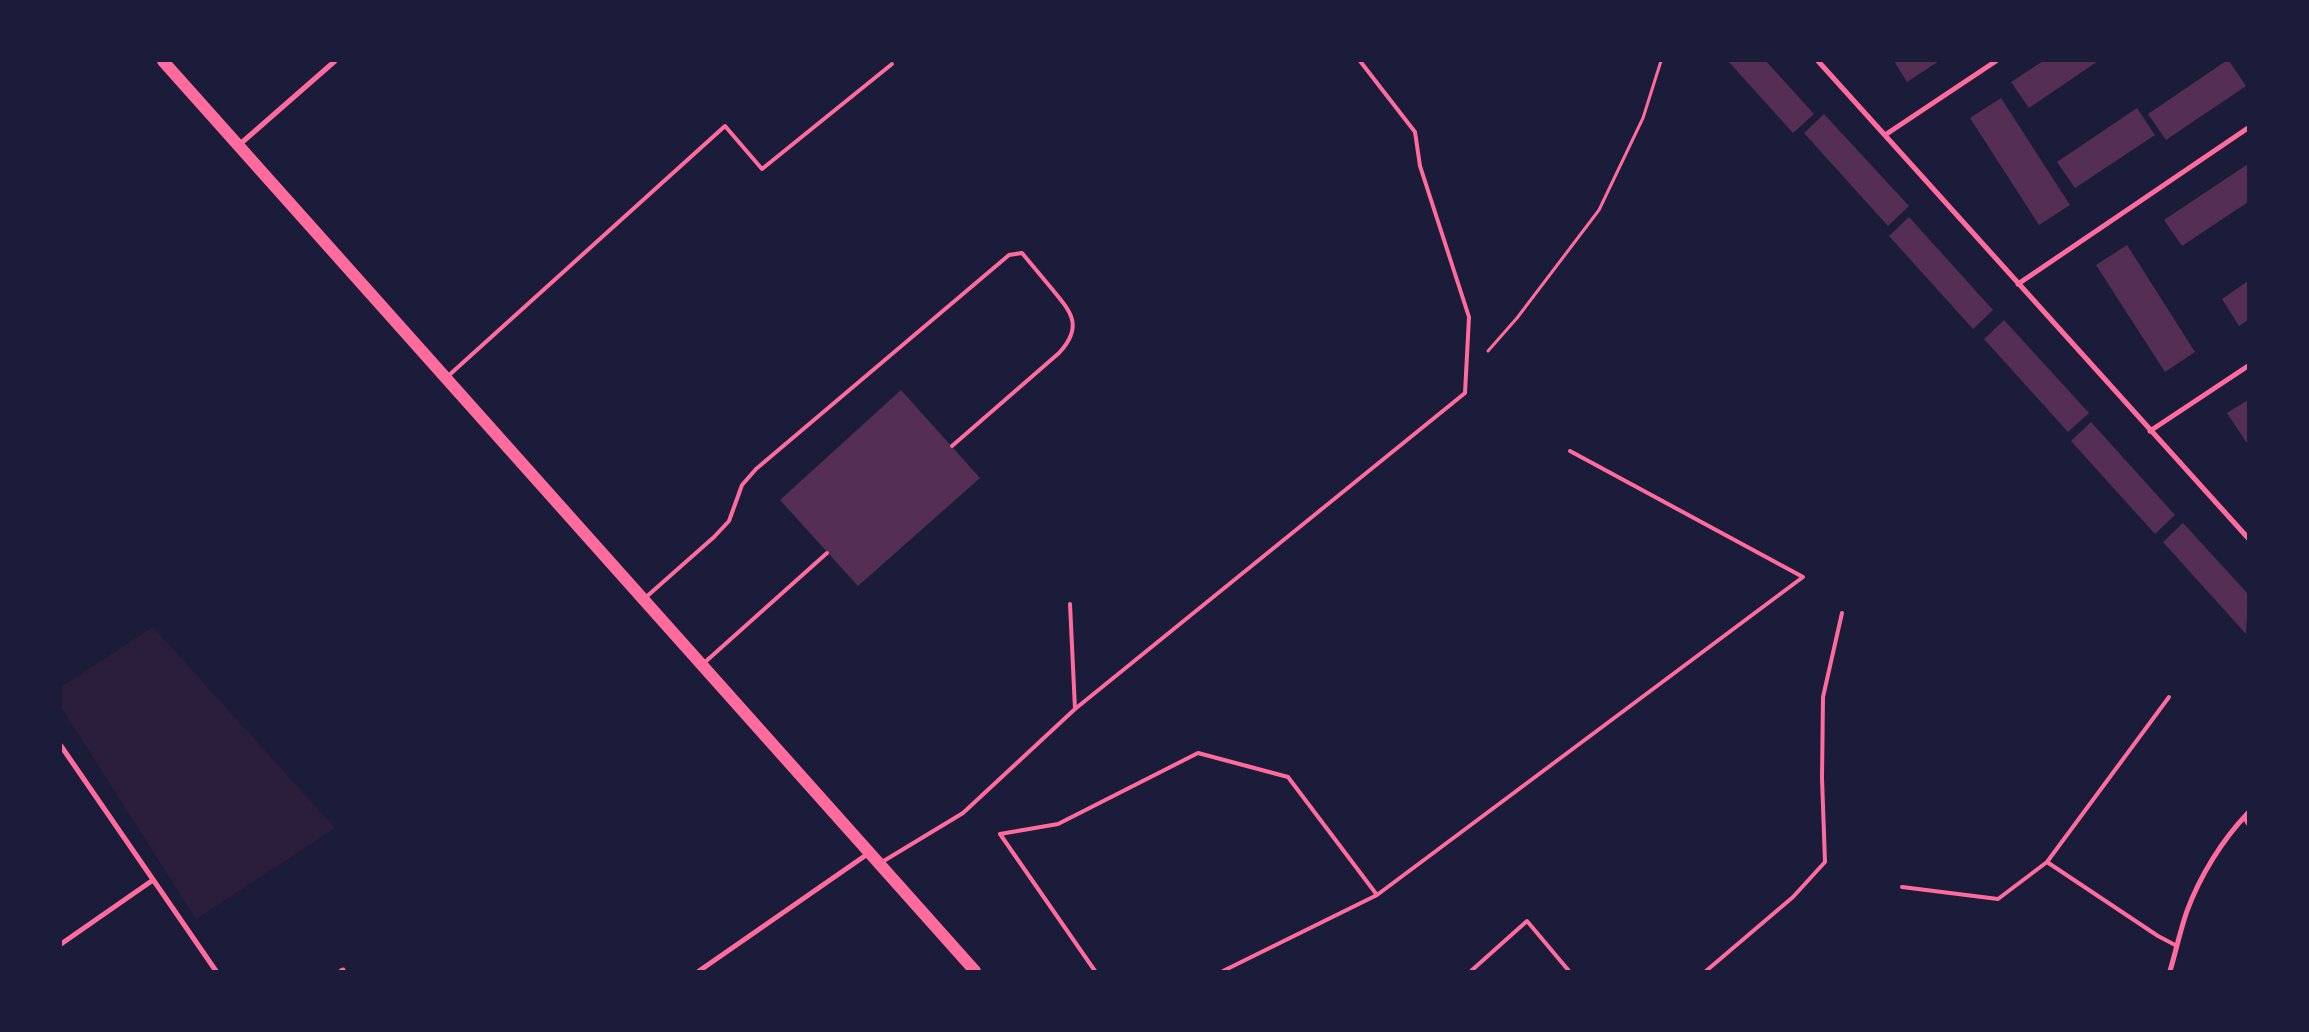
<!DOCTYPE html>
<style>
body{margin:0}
#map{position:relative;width:2309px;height:1032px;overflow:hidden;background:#1b1b3a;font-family:Lato,sans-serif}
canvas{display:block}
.frame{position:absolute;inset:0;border:62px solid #1b1b3a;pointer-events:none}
</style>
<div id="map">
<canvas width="2309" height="1032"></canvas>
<div class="frame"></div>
</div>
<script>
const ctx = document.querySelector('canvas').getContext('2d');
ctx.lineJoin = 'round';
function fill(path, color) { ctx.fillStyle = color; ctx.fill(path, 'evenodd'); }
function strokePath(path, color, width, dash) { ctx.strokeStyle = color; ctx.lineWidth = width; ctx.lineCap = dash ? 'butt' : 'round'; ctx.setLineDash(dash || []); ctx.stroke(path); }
const green = new Path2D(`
 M153 627 335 828 196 919 61 707V687Z`);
const building = new Path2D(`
 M1728 61H1766L1814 114 1793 133Z
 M1894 61H1939L1907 82Z
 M2043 61H2098L2029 108 2011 82Z
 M2226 61H2229L2246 86 2166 140 2148 114Z
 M2001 98 2070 205 2039 225 1970 118Z
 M2137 108 2155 135 2075 188 2057 162Z
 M1824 114 1909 206 1888 226 1804 133Z
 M2248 164V202L2182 246 2164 220Z
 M1909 217 1993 310 1973 329 1889 236Z
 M2127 245 2195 352 2165 372 2096 265Z
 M2248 281V320L2239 326 2222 299Z
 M2004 320 2089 413 2068 432 1984 339Z
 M901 390 980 478 858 586 780 500Z
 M2248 400V445L2227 413Z
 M2091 422 2175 515 2155 534 2071 441Z
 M2183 523 2248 594 2246 634 2163 542Z`);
const path = new Path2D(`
 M1488 351 1517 318 1599 210 1643 118 1661 61`);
const service = new Path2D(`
 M447 377 725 126 762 169 892 64
 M645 598 714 537 729 521 742 485 756 469 1009 255 1022 253C1032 265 1042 277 1052 289 1071 312 1084 326 1059 353L952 446
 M704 663 827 553
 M2169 697 2047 862 2158 936 2177 946
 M1075 709 1465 393 1469 317 1420 166 1415 132 1360 61
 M2244 817 2248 824
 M882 862 963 813 1075 709 1070 604
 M1902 887 1998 899 2047 862
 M1377 895 1803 577 1570 451
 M1095 971 1000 834 1058 824 1198 753 1288 777 1377 895 1223 971
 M1471 971 1527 921 1569 971
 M1706 971 1793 897 1825 862 1822 778 1823 697 1842 613`);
const minor = new Path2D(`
 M1818 61 2248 538
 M1885 135 1996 61
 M239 145 335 61
 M2018 284 2248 128
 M2150 431 2248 366
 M61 746 216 971
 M61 944 153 880
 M341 971 343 970
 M699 971 869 853
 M2170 971C2176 951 2180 931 2187 911 2200 876 2222 840 2248 813`);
const primary = new Path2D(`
 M163 61 975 971`);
fill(green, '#2a1e3b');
fill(building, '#542f53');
strokePath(path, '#ff6b9d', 3);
strokePath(service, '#ff6b9d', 4);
strokePath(minor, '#ff6b9d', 5);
strokePath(primary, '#ff6b9d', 12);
</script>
